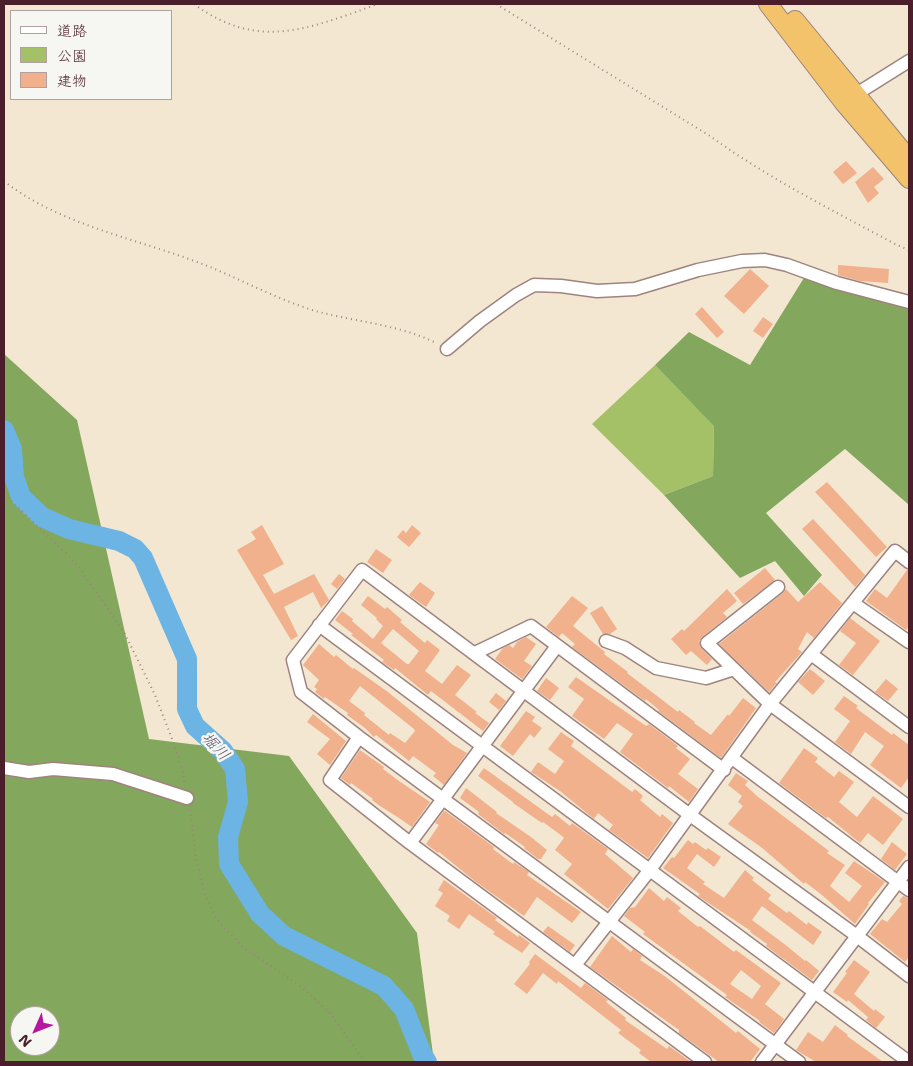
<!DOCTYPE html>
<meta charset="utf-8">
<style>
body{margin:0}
#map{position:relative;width:913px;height:1066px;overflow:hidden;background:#f3e7d2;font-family:"Shantell Sans","Klee One",sans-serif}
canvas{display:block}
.frame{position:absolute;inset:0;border:5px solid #4a1f2b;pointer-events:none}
.legend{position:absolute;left:10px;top:10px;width:162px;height:90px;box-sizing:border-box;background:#f6f6f2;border:1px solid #b1a0a2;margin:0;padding:6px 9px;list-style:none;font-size:15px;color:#4a1f2b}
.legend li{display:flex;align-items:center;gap:10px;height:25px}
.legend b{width:25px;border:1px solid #b1a0a2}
.north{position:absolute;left:10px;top:1006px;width:50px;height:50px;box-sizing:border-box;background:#f6f6f2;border:1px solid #b1a0a2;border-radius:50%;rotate:226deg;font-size:14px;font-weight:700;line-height:20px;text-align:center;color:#4a1f2b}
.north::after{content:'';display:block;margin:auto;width:18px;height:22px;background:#b5179e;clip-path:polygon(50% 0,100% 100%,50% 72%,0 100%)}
</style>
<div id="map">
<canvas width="913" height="1066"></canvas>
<div class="frame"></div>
<ul class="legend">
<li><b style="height:6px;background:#fff"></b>道路</li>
<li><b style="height:14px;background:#a4c168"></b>公園</li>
<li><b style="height:14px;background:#f0b18c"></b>建物</li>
</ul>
<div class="north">N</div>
</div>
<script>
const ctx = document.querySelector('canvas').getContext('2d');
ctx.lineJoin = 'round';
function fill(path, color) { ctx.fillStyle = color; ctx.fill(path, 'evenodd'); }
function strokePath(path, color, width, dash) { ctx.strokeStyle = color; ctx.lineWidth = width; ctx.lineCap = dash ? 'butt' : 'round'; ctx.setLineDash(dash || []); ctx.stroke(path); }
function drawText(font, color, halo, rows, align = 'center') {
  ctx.font = font + ' "Shantell Sans","Klee One",sans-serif'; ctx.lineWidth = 5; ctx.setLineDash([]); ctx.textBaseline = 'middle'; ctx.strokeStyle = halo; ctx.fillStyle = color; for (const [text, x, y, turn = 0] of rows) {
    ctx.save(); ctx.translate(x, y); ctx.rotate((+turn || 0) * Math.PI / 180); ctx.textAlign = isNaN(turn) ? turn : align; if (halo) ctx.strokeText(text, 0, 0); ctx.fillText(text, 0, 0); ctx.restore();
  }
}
const green = new Path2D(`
 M655 365 714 425 713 476 664 495 592 424Z`);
const forest = new Path2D(`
 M807 273 909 308V505L845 449 766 513 822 575 804 596 775 561 740 578 664 495 713 476 714 426 655 365 689 332 750 365Z
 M4 354 77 420 149 739 289 756 417 933 434 1062H4ZM20 1016H50V1046H20Z`);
const river = new Path2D(`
 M4 430 12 449 14 477 21 497 42 517 69 529 119 541 135 549 143 558 187 659V709L195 726 223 751 235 769 238 802 228 837 229 864 260 914 284 936 384 986 404 1009 422 1054 427 1062`);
const building = new Path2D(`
 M846 161 857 173 843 184 833 172Z
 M873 167 884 179 874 187 879 193 868 203 855 182Z
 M838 265 889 269 888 283 860 281 838 275Z
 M750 269 769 286 744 314 724 296Z
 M702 307 724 332 717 338 695 314Z
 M763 317 773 324 763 338 753 331Z
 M827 482 887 547 876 557 815 492Z
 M813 519 865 575 855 587 802 529Z
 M262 525 284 564 263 575 274 594 314 574 329 600 321 608 313 592 284 607 298 636 291 640 237 550 256 539 251 532Z
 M412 525 421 533 409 547 397 537 403 530 406 533Z
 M376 549 392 560 383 573 367 562Z
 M765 568 775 580 743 604 734 593Z
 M907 570H909V626L906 630 866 601 875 589 887 598Z
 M339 574 345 579 337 589 331 584Z
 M420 582 435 593 426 607 409 595Z
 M820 582 842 603 814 638 807 632 798 649 802 652 775 682 777 683 769 692 719 644 783 593 786 589 798 602Z
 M727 589 737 601 723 613 727 617 702 637 699 641 701 648 712 659 707 665 691 651 686 655 671 639 682 629 684 631Z
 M368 596 385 609 387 607 402 620 400 622 425 643 427 640 440 650 425 671 442 684 457 665 471 675 455 695 477 712 475 713 489 723 483 731 431 691 428 695 395 668 394 670 382 662 384 660 351 635 353 634 335 620 342 611 353 619 352 621 373 639 383 626 376 619 377 618 361 605ZM393 629 419 651 409 664H407L381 643Z
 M572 596 588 608 573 626 605 652 604 654 628 672 627 673 678 712 679 710 695 722 694 723 711 735 728 714 729 716 743 698 756 708 721 758 658 711 659 710 646 699 645 701 572 647 575 644 562 633 559 637 546 627Z
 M602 606 617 629 610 634H603L590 613Z
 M850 618 880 641 853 675 839 665 856 643 840 631Z
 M526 637 536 644 524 661 532 666 522 679 495 659 503 648 509 645 513 648 517 642Z
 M319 644 334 657 336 655 353 669 354 668 388 692 453 745 467 753 444 785 433 776 436 773 413 756 409 761 376 735 374 737 365 728 347 715 348 713 325 697 324 699 315 692 317 689 314 687 319 680 303 665ZM360 686 414 729 415 731 405 743 390 733 389 735 364 715 365 713 349 701Z
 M810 669 825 681 813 695 798 682Z
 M576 677 646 726 649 724 678 746 676 748 690 759 678 774 698 789 689 802 669 786 668 788 620 752 633 734 617 723 604 739 572 716 584 699 568 687Z
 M546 678 559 688 550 700 537 691Z
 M886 679 898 689 888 701 875 692Z
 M496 693 506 701 499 710 489 702Z
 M844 696 858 706 856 708 892 735 893 733 909 745V777L901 788 870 765 884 746 865 732 851 754 835 742 850 721 834 709Z
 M526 711 535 717 532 721 542 728 534 738 530 734 513 756 500 746Z
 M313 714 346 741 330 765 317 754 330 739 307 722Z
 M561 732 574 741 571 746 632 792 635 789 643 796 640 800 660 817 662 814 673 823 648 858 609 830 613 825 598 813 594 819 560 791 531 772 538 762 555 774 564 761 548 749Z
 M804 748 818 758 815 762 834 777 839 771 854 782 839 802 857 817 873 796 903 819 883 845 868 833 860 843 828 817 826 818 779 783Z
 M360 750 384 767 383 769 399 781 430 802 412 827 396 816 380 806 372 800 373 799 351 783 350 785 341 778Z
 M484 768 552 817 555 814 570 826 572 823 608 849 605 854 633 878 608 909 564 874 572 864 555 850 564 838 562 836 543 822 542 823 513 803V802L478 776Z
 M736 773 748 781 745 785 757 796 829 851 827 853 845 865 830 886 849 902 862 886 845 873 854 861 885 882 868 903 869 904 855 924 822 895 805 882 804 884 761 847 728 824 743 806 738 802 742 796 728 785Z
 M466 788 497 812 496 813 531 837 547 850 541 859H538L524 848 525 847 505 833 504 834 478 814 479 812 460 798Z
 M444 811H445L494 847 493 849 513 864 514 862 529 872 527 875 581 912 572 923 537 897 524 916 476 882 439 852 438 853 426 844 439 825 435 823Z
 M688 840 693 844 695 842 706 850 708 848 721 857 714 867 697 854 687 868 705 882 703 884 724 898 745 870 754 878 752 880 771 895 768 899 787 913 789 911 807 925 808 922 822 932 813 945 762 906 752 920 787 946 805 961 806 960 819 971 812 980 766 946 767 944 750 932 751 931 707 902 698 896 700 894 663 868 672 857 674 858Z
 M892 842 907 854 895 870 881 859Z
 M444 880 497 918 495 920 518 937 519 935 530 943 522 953 493 934 495 932 469 914 459 929 447 921 450 916 435 906 443 893 438 890Z
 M649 888 664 901 667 897 681 908 678 911 698 927 700 926 734 952 736 950 781 983 765 1004 784 1019 774 1033 759 1022 760 1021 725 997 727 995 643 934 645 932 624 916 630 908 635 907ZM741 970 761 986 752 999 730 984Z
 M903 896 909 898V957L905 962 870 934 882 919 887 922 902 904 899 901Z
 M548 926 575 945 570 952 543 932Z
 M612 936 631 952 633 949 642 956 640 960 666 977 736 1033 738 1031 760 1049 750 1062H719L679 1033V1030L590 967Z
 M535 954 581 988 585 983 608 1000 606 1002 626 1018 625 1020 667 1049 669 1046 691 1062H651L639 1053 641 1050 618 1033 621 1030 558 981 557 984 543 973 527 994 514 984 530 964 529 962Z
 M854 960 870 972 854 994 874 1011 875 1009 885 1017 876 1028 866 1020 868 1017 848 1000 847 1002 833 992 847 973 845 972Z
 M835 1025 848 1035 847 1036 883 1062H816L796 1050 808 1032 823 1042Z`);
const path = new Path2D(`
 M194 4C259 52 310 28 378 4
 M496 4 710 136C768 178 832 210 895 244L909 250
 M4 181C60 226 144 240 210 267 246 282 281 301 319 312 358 322 400 325 436 343
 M4 494 76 563 124 632 155 695 174 744 183 772 185 786
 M190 810 196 858 205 894 218 921 243 947 303 988 330 1013 365 1062`);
const minor = new Path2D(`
 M850 98 909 61
 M447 349 480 321 516 295 534 285 561 286 597 291 635 289 698 270 742 261 765 260 787 265 837 283 909 302
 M778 587 707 643 770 704 909 807
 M853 603 909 642
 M319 625 909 1062
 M606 641 625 648 656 668 706 678 734 669
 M475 653 531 626 724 770
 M811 654 909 727
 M359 737 330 780 410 843 705 1062
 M732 758 909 890
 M4 768 29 772 53 769 113 774 187 798
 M410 843 557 646
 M575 965 649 871 770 704 895 551 909 562
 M762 1062 909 867
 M799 1062 359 737 301 692 293 660 362 570 690 815 857 936 909 976`);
const highway = new Path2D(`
 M768 4 844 103 909 179
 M795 20 909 159`);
const waterNames = [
 ["堀川",215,747,47]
];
fill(green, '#a4c168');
fill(forest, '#83a75c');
strokePath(river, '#6bb4e3', 20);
fill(building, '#f0b18c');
strokePath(minor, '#9e837e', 15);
strokePath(highway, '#9e837e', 20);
strokePath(path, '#9e837e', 2, [1, 4]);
strokePath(minor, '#fff', 12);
strokePath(highway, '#f2c36a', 18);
drawText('italic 16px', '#56536b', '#f6f6f2', waterNames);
</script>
